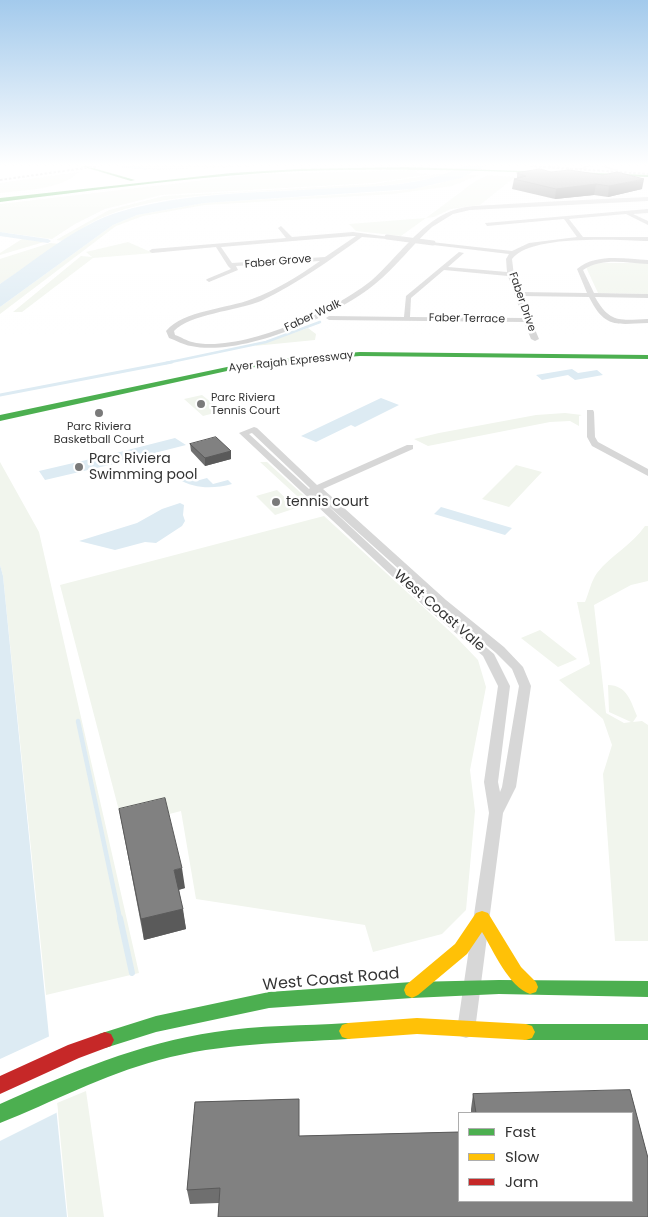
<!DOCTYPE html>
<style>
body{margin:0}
#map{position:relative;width:648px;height:1217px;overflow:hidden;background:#fff;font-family:Poppins,sans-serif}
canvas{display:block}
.legend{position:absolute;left:458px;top:1112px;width:175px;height:90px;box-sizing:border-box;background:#fff;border:1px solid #adadad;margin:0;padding:6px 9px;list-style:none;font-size:15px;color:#333}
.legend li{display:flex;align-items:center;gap:10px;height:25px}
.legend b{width:25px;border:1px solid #adadad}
</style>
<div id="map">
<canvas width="648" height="1217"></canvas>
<ul class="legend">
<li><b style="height:6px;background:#4caf50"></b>Fast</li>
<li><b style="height:6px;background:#ffc107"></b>Slow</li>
<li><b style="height:6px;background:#c62828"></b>Jam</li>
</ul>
</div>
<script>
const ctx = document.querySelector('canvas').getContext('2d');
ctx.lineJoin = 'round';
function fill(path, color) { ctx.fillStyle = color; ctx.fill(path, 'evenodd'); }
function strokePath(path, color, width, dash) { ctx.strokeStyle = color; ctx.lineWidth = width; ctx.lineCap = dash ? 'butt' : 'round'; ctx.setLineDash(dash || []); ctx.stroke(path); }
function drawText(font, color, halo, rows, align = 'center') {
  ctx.font = font + ' Poppins,sans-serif'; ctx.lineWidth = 5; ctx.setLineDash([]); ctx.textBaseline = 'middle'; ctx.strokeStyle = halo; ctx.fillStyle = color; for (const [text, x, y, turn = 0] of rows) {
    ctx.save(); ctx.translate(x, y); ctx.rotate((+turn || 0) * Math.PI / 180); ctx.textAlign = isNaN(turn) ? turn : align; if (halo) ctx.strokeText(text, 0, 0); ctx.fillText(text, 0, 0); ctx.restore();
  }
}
const green = new Path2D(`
 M123 166H252L159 170Z
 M419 170 416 173 431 174 373 183 161 195 105 209 75 224 52 239 0 232V204L257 174Z
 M79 172C61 190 24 190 0 193V183Z
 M438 174H445C413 184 380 186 347 188 277 192 153 189 93 222 83 227 74 235 64 241L56 240 109 210 164 196 374 184Z
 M468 175H479L452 186 393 194 205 205 143 216 116 226 0 314V307L113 225 137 215 204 203 398 191 438 184Z
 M488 175 515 177 480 205 451 209 434 217 426 218 401 236 356 231 349 224 426 218 474 182Z
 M22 239 44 242 0 255V253Z
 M128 242 153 253 93 258 22 312H13L81 256 92 257 86 252Z
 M50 243 60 244 0 284V259Z
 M596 263H648V294L598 293 585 265Z
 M308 328 316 334 315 340 254 346Z
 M202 395 222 411 203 416 184 399Z
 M565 413 582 415 579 416V426L570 421 550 422 428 446 414 439 439 433 536 415Z
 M0 462 39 532 139 973 46 995 3 576 0 565Z
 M260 462H267L313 504 309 507Z
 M516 465 542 472 509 507 482 499Z
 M277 490 296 508 275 515 256 496Z
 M324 516 456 637 478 660 486 687 470 770 475 811 466 910 442 934 373 952 365 925 196 899 181 811 123 826 60 585Z
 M645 526H648V581L631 585 594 605 606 713 624 723 631 722 609 712 608 685C627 685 631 702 637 716L633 722 642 721 648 725V941H615L603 774 612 745 603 719 559 680 590 664 577 602H585C589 593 591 581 597 573 611 555 632 545 645 526Z
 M540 630 577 659 558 667 521 638Z
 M86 1091 104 1217H68L57 1103Z`);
const water = new Path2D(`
 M463 166H485L461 178 413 189 204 203 137 215 113 225 0 307V284C36 260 78 224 119 212 189 191 265 193 337 188 380 186 425 186 463 166Z
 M572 369 578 373 597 370 603 375 575 380 568 375 542 380 536 375Z
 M381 398 399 405 355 427 351 425 316 442 301 436Z
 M175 438 186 445 123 461 116 453Z
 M112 454 118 463 45 480 39 471Z
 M190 476 196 481 207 478 213 484 228 480 232 484C213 489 195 489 178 479Z
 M180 503 184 505 183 515 185 521 182 526 156 543 145 542 115 550 79 541 137 523 162 509Z
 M441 507 512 528 505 535 434 514Z
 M0 565 3 576 67 1217H0Z`);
const pier = new Path2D(`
 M50 1036 58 1112 0 1141V1059Z`);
const streamFar4 = new Path2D(`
 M121 166 146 169`);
const streamFar3 = new Path2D(`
 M166 363 266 342 320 322`);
const streamFar2 = new Path2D(`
 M0 395 172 362`);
const streamFar1 = new Path2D(`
 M78 721 120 919`);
const stream = new Path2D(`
 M120 918 132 973`);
const canal = new Path2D(`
 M0 232 48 239 51 241 48 243 0 236Z`);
const street = new Path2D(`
 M588 166H595L576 170 574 169Z
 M599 166H604L618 170 616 171Z
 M648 197V201L470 210 453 214 432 227C412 245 396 267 375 284 336 316 242 357 191 346 183 345 176 340 169 338L166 331C184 310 227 309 252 299 276 290 299 276 320 261L236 266 238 270 209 282 206 280 207 279 231 269 228 266 216 247 152 253 149 251 152 249 286 238 278 228 281 226 292 237 353 232 390 237 387 239 362 237C330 260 297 284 261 301 236 311 190 314 174 331L175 335C181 337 187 341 192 342 239 354 336 310 372 280 397 258 419 224 451 211 469 204 489 206 508 204 554 201 601 199 648 197ZM353 236H356L325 257 232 263 221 247Z
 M648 209V213L633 214 648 221V225L626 214 569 219 583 237H648V241C618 240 530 234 512 259L514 276 519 292 587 293 577 269C596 253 625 259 648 260V264C627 263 602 257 583 270L594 293 648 294V298L595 297C610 324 621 320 648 319V323C616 324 605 329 589 297L521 296 539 339 535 341 531 339 524 322 329 320 326 318 329 316 404 317 406 296 459 252 464 253 448 267 507 272 506 259 509 254 433 245 431 242 512 251 529 243 577 237 564 219 487 226 485 223ZM444 270 508 276 523 318 410 317 411 298Z
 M587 410H593L594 412 595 437 598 442 648 469V476L592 446 587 437Z
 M254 427 257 428 317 485 407 445H413V449L323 489 446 600 504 647 523 667 531 686 516 787 503 813 475 1030 472 1036 466 1038 460 1036 457 1030 489 813 484 782 498 686 483 656 425 607 239 433ZM252 433 310 488 309 489 249 434ZM314 493 438 604 496 653 512 669 519 686 502 787 500 792 498 782 510 686 494 654 433 603Z`);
const fast = new Path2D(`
 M81 166H86L135 180 131 181Z
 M406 167 550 172 548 173C453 170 358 167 264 173 176 179 88 191 0 202V198L231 173 299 169Z
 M572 172 648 175V177L574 174Z
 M360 352 648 355V359L360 356 305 360 227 371 0 421V415L227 367 305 356Z
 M499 980 648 981V997L499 994 412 998 269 1008 156 1032 105 1048 99 1046 96 1040 99 1034 156 1016 269 992 412 982Z
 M348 1023 354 1025 357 1031 354 1037 348 1039C284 1043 221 1043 159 1060 103 1075 53 1102 0 1123V1104C69 1073 140 1043 215 1032 259 1025 304 1026 348 1023Z
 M526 1024H648V1040H526L520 1038 517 1032 520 1026Z`);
const slow = new Path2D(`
 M482 911 488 913 521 967 536 982 538 987 536 992 530 994C509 987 493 950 482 932L467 954 418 995 412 998 406 995 404 990 406 985 455 944 476 913Z
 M417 1018 526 1024 532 1026 535 1032 532 1038 526 1040 417 1034 348 1039 342 1037 339 1031 342 1025 348 1023Z`);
const jam = new Path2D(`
 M105 1032 111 1034 114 1040 111 1046 79 1058 0 1094V1076L68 1045Z`);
const rail = new Path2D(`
 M530 166 648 174
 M0 180 99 166`);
const streetBridge = new Path2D(`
 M387 237 433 243`);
const wall = new Path2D(`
 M551 172 603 175 642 189 608 197 594 195 555 199 512 189 514 179 517 178V173Z
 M190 444 231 451V459L205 466 191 451Z
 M119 809 185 888 179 890 186 929 144 940Z
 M630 1090 648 1158V1217H218L219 1203 190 1204 187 1190 195 1102 299 1099V1136L459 1132V1201H632V1113H471V1109L473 1094Z`);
const shadedWall = new Path2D(`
 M644 179 642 189 608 197 609 186Z
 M596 184 594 195 555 199 556 189Z
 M231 451V459L205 466V458Z
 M182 868 185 888 177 890 174 870Z
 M183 909 186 929 144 940 141 919Z`);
const building = new Path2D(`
 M540 169 551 172 569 170 603 175 617 172 644 179 609 186 596 184 556 189 514 179 526 176 517 173Z
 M216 437 231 451 205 458 190 444Z
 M165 798 182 868 174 870 183 909 141 919 119 809Z
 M630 1090 648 1158V1217H218L220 1188 187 1190 195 1102 299 1099V1136L459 1132V1201H632V1113H476L473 1094Z`);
const markers = [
 [201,404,5,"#7a7a7a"],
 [99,413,5,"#7a7a7a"],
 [79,467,5,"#7a7a7a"],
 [276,502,5,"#7a7a7a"]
];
const farStreetnames = [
 ["Faber Grove",278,262,-5],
 ["Faber Drive",522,302,71],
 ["Faber Walk",313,316,-25],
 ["Faber Terrace",467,319,1],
 ["Ayer Rajah Expressway",291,362,-6]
];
const farPoinames = [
 ["Parc Riviera",211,398],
 ["Tennis Court",211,411],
 ["Parc Riviera",99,427,"center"],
 ["Basketball Court",99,440,"center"]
];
const poiNames = [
 ["Parc Riviera",89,459],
 ["Swimming pool",89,475],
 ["tennis court",286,502]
];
const streetNames = [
 ["West Coast Vale",439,611,41]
];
const nearStreetnames = [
 ["West Coast Road",331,980,-5]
];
fill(green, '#f1f5ed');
fill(water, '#ddebf3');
fill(pier, '#fff');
strokePath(streamFar4, '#ddebf3', 2);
strokePath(streamFar3, '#ddebf3', 2.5);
strokePath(streamFar2, '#ddebf3', 3);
strokePath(streamFar1, '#ddebf3', 4.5);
strokePath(stream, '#ddebf3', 6);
fill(canal, '#ddebf3');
fill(street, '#d7d7d7');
fill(fast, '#4caf50');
fill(slow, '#ffc107');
fill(jam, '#c62828');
strokePath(rail, '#bebebe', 2, [2.5, 2]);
strokePath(streetBridge, '#d7d7d7', 5);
fill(wall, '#6f6f6f');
fill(shadedWall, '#5a5a5a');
fill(building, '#818181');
strokePath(building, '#5a5a5a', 1);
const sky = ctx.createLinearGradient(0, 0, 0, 336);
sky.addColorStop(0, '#a3caec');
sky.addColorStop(0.49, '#fff');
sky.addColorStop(1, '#ffffff00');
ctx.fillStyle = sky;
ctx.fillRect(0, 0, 648, 336);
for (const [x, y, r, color] of markers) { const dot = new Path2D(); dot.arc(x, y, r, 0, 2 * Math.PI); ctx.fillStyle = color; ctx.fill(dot); strokePath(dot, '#fff', 2); }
drawText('11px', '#333', '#fff', farStreetnames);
drawText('11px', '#333', '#fff', farPoinames, 'left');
drawText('14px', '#333', '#fff', poiNames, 'left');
drawText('14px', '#333', '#fff', streetNames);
drawText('16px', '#333', '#fff', nearStreetnames);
</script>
